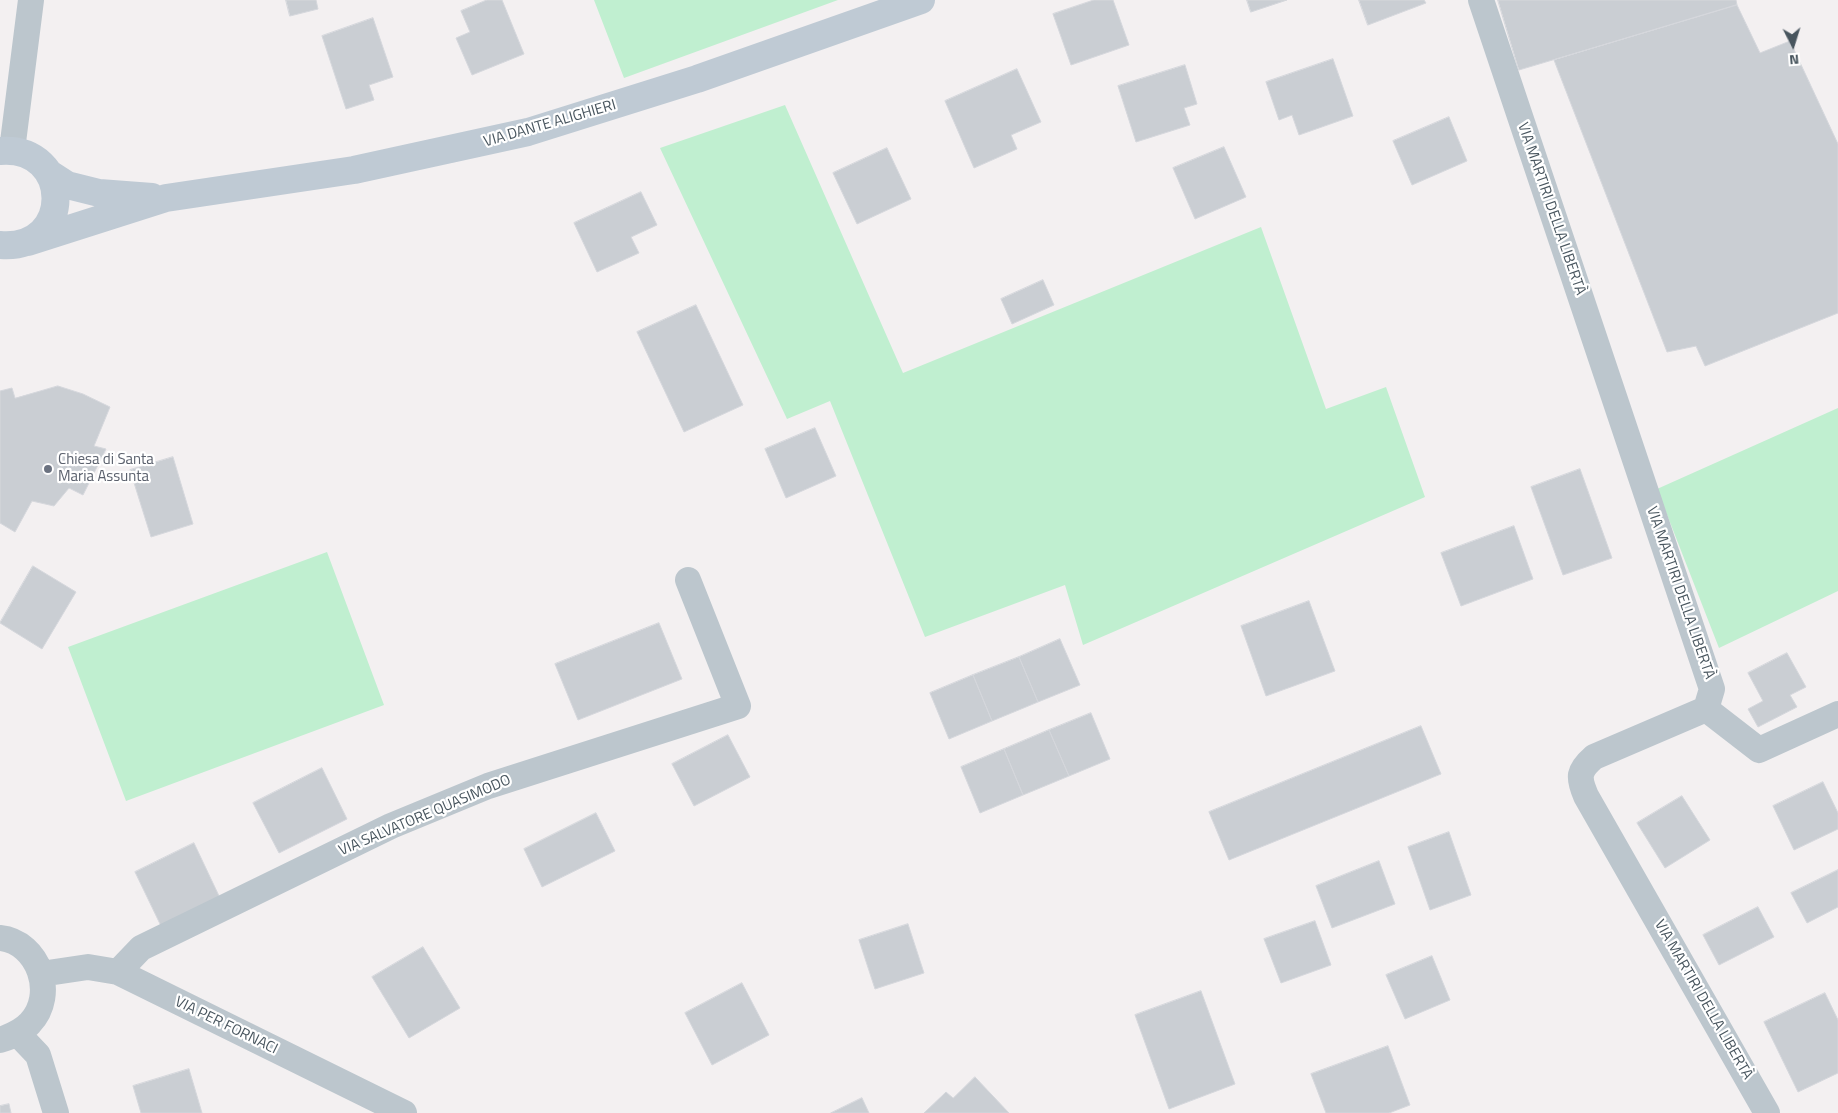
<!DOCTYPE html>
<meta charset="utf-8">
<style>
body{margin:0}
#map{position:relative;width:1838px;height:1113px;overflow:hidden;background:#f3f0f1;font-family:"Titillium Web",sans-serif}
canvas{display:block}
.north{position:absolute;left:1768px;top:20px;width:50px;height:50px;-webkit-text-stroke:4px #fff;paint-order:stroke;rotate:175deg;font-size:14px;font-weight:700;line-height:20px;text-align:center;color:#48555e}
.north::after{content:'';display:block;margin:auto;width:18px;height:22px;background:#48555e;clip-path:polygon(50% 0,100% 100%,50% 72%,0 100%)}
</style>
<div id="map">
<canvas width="1838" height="1113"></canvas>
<div class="north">N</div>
</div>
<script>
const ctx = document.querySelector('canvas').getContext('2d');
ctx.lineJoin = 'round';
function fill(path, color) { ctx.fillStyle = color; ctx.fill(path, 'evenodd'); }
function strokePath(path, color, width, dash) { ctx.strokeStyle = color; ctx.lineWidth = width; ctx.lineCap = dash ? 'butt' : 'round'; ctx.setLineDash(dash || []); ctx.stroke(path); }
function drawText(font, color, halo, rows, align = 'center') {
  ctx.font = font + ' "Titillium Web",sans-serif'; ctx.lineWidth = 4.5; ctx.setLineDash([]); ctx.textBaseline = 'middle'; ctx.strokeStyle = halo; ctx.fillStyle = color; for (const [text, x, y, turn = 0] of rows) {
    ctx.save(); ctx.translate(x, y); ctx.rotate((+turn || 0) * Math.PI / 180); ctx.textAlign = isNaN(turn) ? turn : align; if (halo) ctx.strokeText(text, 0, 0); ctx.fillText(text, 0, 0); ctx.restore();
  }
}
const green = new Path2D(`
 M594 0H838L624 78Z
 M785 105 903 373 1261 227 1326 409 1386 387 1425 497 1083 645 1065 585 925 637 830 401 787 419 660 148Z
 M1838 408V591L1719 648 1657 489Z
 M327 552 384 705 126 801 68 647Z`);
const building = new Path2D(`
 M286 0H316L318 9 290 16Z
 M487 0H502L524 54 472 75 456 38 470 32 461 11Z
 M1094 0H1113L1129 45 1071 65 1053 14Z
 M1247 0H1287L1251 12Z
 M1359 0H1424L1426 3 1368 25Z
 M1498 0H1736L1737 5 1519 70Z
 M1737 5 1760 53 1790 41 1838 144V313L1705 366 1696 346 1667 352 1554 60Z
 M373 18 393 77 369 85 374 100 346 109 322 36Z
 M1333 59 1353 116 1299 135 1292 115 1279 120 1266 82Z
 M1185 65 1197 104 1184 108 1190 125 1136 142 1118 86Z
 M1017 69 1041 122 1011 135 1017 149 974 168 945 101Z
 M1449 117 1467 161 1412 185 1393 141Z
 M1224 147 1246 197 1195 219 1173 168Z
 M887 148 911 199 857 224 833 173Z
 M641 192 657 225 631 237 639 253 597 272 574 223Z
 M1043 280 1054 305 1012 324 1001 299Z
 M696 305 743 405 684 432 637 332Z
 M58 386 83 394 110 407 94 446 106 449 83 495 69 488 54 506 32 501 15 532 0 523V391L12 388 15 398Z
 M815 428 836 476 786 498 765 449Z
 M173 457 193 524 151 537 130 470Z
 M1580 469 1612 558 1563 575 1531 487Z
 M1514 526 1533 579 1461 606 1441 553Z
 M33 566 76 592 42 649 0 623Z
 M1309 601 1335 671 1266 696 1241 626Z
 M659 623 682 679 578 720 555 664Z
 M1060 639 1080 685 1038 702 1019 657Z
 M1787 653 1806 687 1790 695 1797 707 1758 727 1748 709 1763 701 1748 673Z
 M1019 657 1038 702 992 721 973 675Z
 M973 675 992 721 949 739 930 693Z
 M1091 713 1110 759 1069 776 1049 730Z
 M1421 726 1441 774 1229 860 1209 812Z
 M1049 730 1069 776 1023 795 1004 749Z
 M728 735 750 777 694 806 672 764Z
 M1004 749 1023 795 980 813 961 767Z
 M322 768 347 819 279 853 253 803Z
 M1823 782 1838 813V829L1794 850 1773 806Z
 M1682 796 1710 840 1665 868 1637 823Z
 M596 813 615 851 542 887 524 849Z
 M1449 832 1471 895 1430 910 1408 847Z
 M194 843 220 898 161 926 135 872Z
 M1379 861 1395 904 1332 928 1316 886Z
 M1838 870V907L1807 923 1791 893Z
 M1758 907 1774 937 1719 965 1703 935Z
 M1315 921 1331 965 1281 983 1264 939Z
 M908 924 924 973 875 989 859 940Z
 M423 947 460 1008 409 1038 372 977Z
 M1432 956 1450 1000 1405 1019 1386 975Z
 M742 983 769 1035 712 1065 685 1013Z
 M1201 991 1235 1084 1169 1109 1135 1015Z
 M1825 993 1838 1020V1073L1798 1092 1764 1022Z
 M1388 1046 1410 1105 1389 1113H1326L1311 1074Z
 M189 1069 202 1113H141L133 1086Z
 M975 1077 1009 1113H924L946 1092 953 1098Z
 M862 1098 869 1113H831Z
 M9 1104 11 1113H0V1106Z`);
const street = new Path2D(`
 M1481 0 1712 689 1706 709 1594 757C1578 771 1578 777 1586 796L1767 1113
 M12 150 31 0
 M1706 709 1759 750 1838 714
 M0 938C39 942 57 995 30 1023 22 1032 12 1036 0 1040
 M118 972 141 948 391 826 488 786 738 706 688 580
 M41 974 88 967 118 972 404 1113
 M18 1034 38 1055 56 1113`);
const secondary = new Path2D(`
 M0 151C73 145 75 251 0 245
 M50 174 67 185 99 193 152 197
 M28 242 166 198 354 170 528 132 697 79 921 0`);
const markers = [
 [48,469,5,"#6b7280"]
];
const streetNames = [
 ["VIA DANTE ALIGHIERI",550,124,-16],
 ["VIA MARTIRI DELLA LIBERTÀ",1551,209,71],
 ["VIA MARTIRI DELLA LIBERTÀ",1680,593,71],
 ["VIA SALVATORE QUASIMODO",425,816,-23],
 ["VIA MARTIRI DELLA LIBERTÀ",1703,1000,60],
 ["VIA PER FORNACI",226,1026,26]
];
const worshipNames = [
 ["Chiesa di Santa",58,460],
 ["Maria Assunta",58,477]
];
fill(green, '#c0efd0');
fill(building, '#caced3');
strokePath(building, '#d5d7dc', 1);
strokePath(street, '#bcc6cd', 26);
strokePath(secondary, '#bfcad4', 28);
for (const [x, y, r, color] of markers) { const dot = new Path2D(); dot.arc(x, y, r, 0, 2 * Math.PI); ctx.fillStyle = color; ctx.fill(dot); strokePath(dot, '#fff', 2); }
drawText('15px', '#48555e', '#fff', streetNames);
drawText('15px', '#5b616d', '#fff', worshipNames, 'left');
</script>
